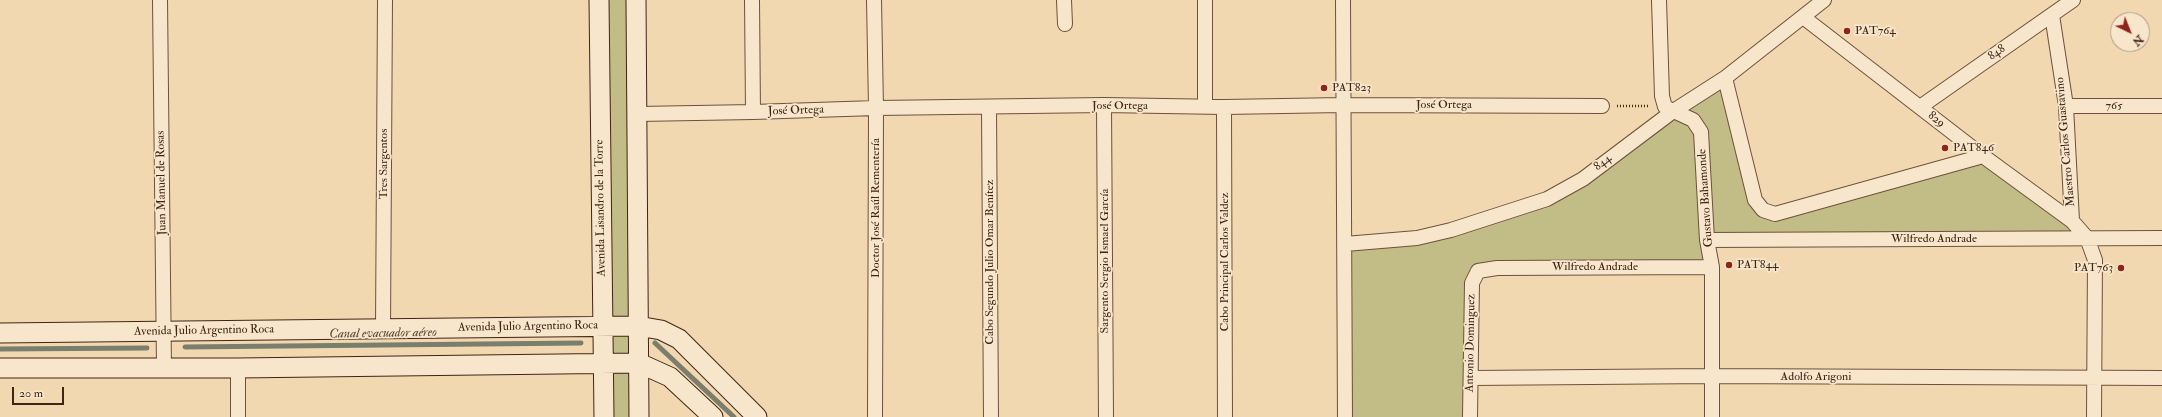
<!DOCTYPE html>
<meta charset="utf-8">
<style>
body{margin:0}
#map{position:relative;width:2162px;height:417px;overflow:hidden;background:#f2d8b0;font-family:"IM FELL Double Pica",serif}
canvas{display:block}
.north{position:absolute;left:2110px;top:12px;width:40px;height:40px;box-sizing:border-box;background:#f7e6cc;border:1px solid #af9883;border-radius:50%;rotate:137deg;font-size:11px;font-weight:700;line-height:16px;text-align:center;color:#422416}
.north::after{content:'';display:block;margin:auto;width:14px;height:18px;background:#8f2418;clip-path:polygon(50% 0,100% 100%,50% 72%,0 100%)}
.scale{position:absolute;left:12px;top:387px;width:52px;height:18px;box-sizing:border-box;border:2px solid #422416;border-top:0;padding-left:5px;font-size:12px;line-height:14px;white-space:nowrap;color:#422416;-webkit-text-stroke:3px #f7e6cc;paint-order:stroke}
</style>
<div id="map">
<canvas width="2162" height="417"></canvas>
<div class="north">N</div>
<div class="scale">20 m</div>
</div>
<script>
const ctx = document.querySelector('canvas').getContext('2d');
ctx.lineJoin = 'round';
function fill(path, color) { ctx.fillStyle = color; ctx.fill(path, 'evenodd'); }
function strokePath(path, color, width, dash) { ctx.strokeStyle = color; ctx.lineWidth = width; ctx.lineCap = dash ? 'butt' : 'round'; ctx.setLineDash(dash || []); ctx.stroke(path); }
function drawText(font, color, halo, rows, align = 'center') {
  ctx.font = font + ' "IM FELL Double Pica",serif'; ctx.lineWidth = 3.5; ctx.setLineDash([]); ctx.textBaseline = 'middle'; ctx.strokeStyle = halo; ctx.fillStyle = color; for (const [text, x, y, turn = 0] of rows) {
    ctx.save(); ctx.translate(x, y); ctx.rotate((+turn || 0) * Math.PI / 180); ctx.textAlign = isNaN(turn) ? turn : align; if (halo) ctx.strokeText(text, 0, 0); ctx.fillText(text, 0, 0); ctx.restore();
  }
}
const green = new Path2D(`
 M599 0H636L639 417H604Z
 M1725 78 1763 210 1983 156 2087 238 1707 240 1712 267 1478 271 1470 417H1345V244L1417 238 1547 199Z`);
const stream = new Path2D(`
 M655 343 734 417
 M185 347 581 343
 M0 349 147 348`);
const path = new Path2D(`
 M1617 106H1650`);
const street = new Path2D(`
 M160 0 164 367
 M752 0 753 112
 M874 0 876 108 875 417
 M1064 0 1065 24
 M1205 0V106
 M1343 0 1345 417
 M1659 0 1662 96 1665 107 1693 120 1701 132 1707 240 1712 267V417
 M2052 15 2066 106 2072 221
 M1803 17 1983 156 2072 221 2087 238 2095 260 2094 417
 M1725 78 1755 200 1763 210 1775 214 1983 156
 M1104 105 1106 417
 M2066 106H2162
 M989 107 991 417
 M1224 107 1225 417
 M1920 107 2073 0
 M638 114 753 112 876 108 1104 105 1224 107 1342 105 1602 106
 M1707 240 2162 238
 M1345 244 1417 238 1451 230 1547 199 1583 179 1672 112 1725 78 1824 0
 M383 329 385 0
 M238 368V417
 M1471 378 1711 376 2162 378
 M1470 417 1472 283 1478 271 1497 268 1712 267`);
const secondary = new Path2D(`
 M599 0 604 417
 M636 0 639 417
 M0 333 638 326 661 330 679 339 757 417
 M0 368H238L639 363 670 377 713 417`);
const markers = [
 [1847,31,4,"#8f2418"],
 [1324,88,4,"#8f2418"],
 [1945,148,4,"#8f2418"],
 [1729,265,4,"#8f2418"],
 [2121,268,4,"#8f2418"]
];
const poiNames = [
 ["PAT764",1855,31],
 ["PAT823",1332,88],
 ["PAT846",1953,148],
 ["PAT844",1737,265],
 ["PAT763",2113,268,"right"]
];
const streetNames = [
 ["848",1997,53,-35],
 ["José Ortega",1444,105],
 ["José Ortega",1120,106],
 ["765",2114,106],
 ["José Ortega",796,111,-2],
 ["829",1936,120,38],
 ["Maestro Carlos Guastavino",2066,142,-95],
 ["844",1603,163,-37],
 ["Tres Sargentos",384,164,-90],
 ["Juan Manuel de Rosas",162,183,-91],
 ["Gustavo Bahamonde",1706,198,-94],
 ["Avenida Lisandro de la Torre",601,208,-91],
 ["Doctor José Raúl Rementería",876,208,-90],
 ["Wilfredo Andrade",1934,239],
 ["Sargento Sergio Ismael García",1105,261,-90],
 ["Cabo Segundo Julio Omar Benítez",990,262,-90],
 ["Cabo Principal Carlos Valdez",1225,262,-90],
 ["Wilfredo Andrade",1595,267],
 ["Avenida Julio Argentino Roca",528,327,-1],
 ["Avenida Julio Argentino Roca",204,331,-1],
 ["Antonio Dominguez",1471,343,-89],
 ["Adolfo Arigoni",1816,377]
];
const waterNames = [
 ["Canal evacuador aéreo",383,334,-1]
];
fill(green, '#c2bc86');
strokePath(stream, '#797f6c', 5);
strokePath(street, '#6e513c', 16);
strokePath(secondary, '#422416', 21);
strokePath(path, '#422416', 2.5, [1, 2]);
strokePath(street, '#f7e6cc', 14);
strokePath(secondary, '#f7e6cc', 19);
for (const [x, y, r, color] of markers) { const dot = new Path2D(); dot.arc(x, y, r, 0, 2 * Math.PI); ctx.fillStyle = color; ctx.fill(dot); strokePath(dot, '#f7e6cc', 1.5); }
drawText('12px', '#422416', '#f7e6cc', poiNames, 'left');
drawText('12px', '#422416', '#f7e6cc', streetNames);
drawText('italic 13px', '#594a3a', '#f7e6cc', waterNames);
</script>
